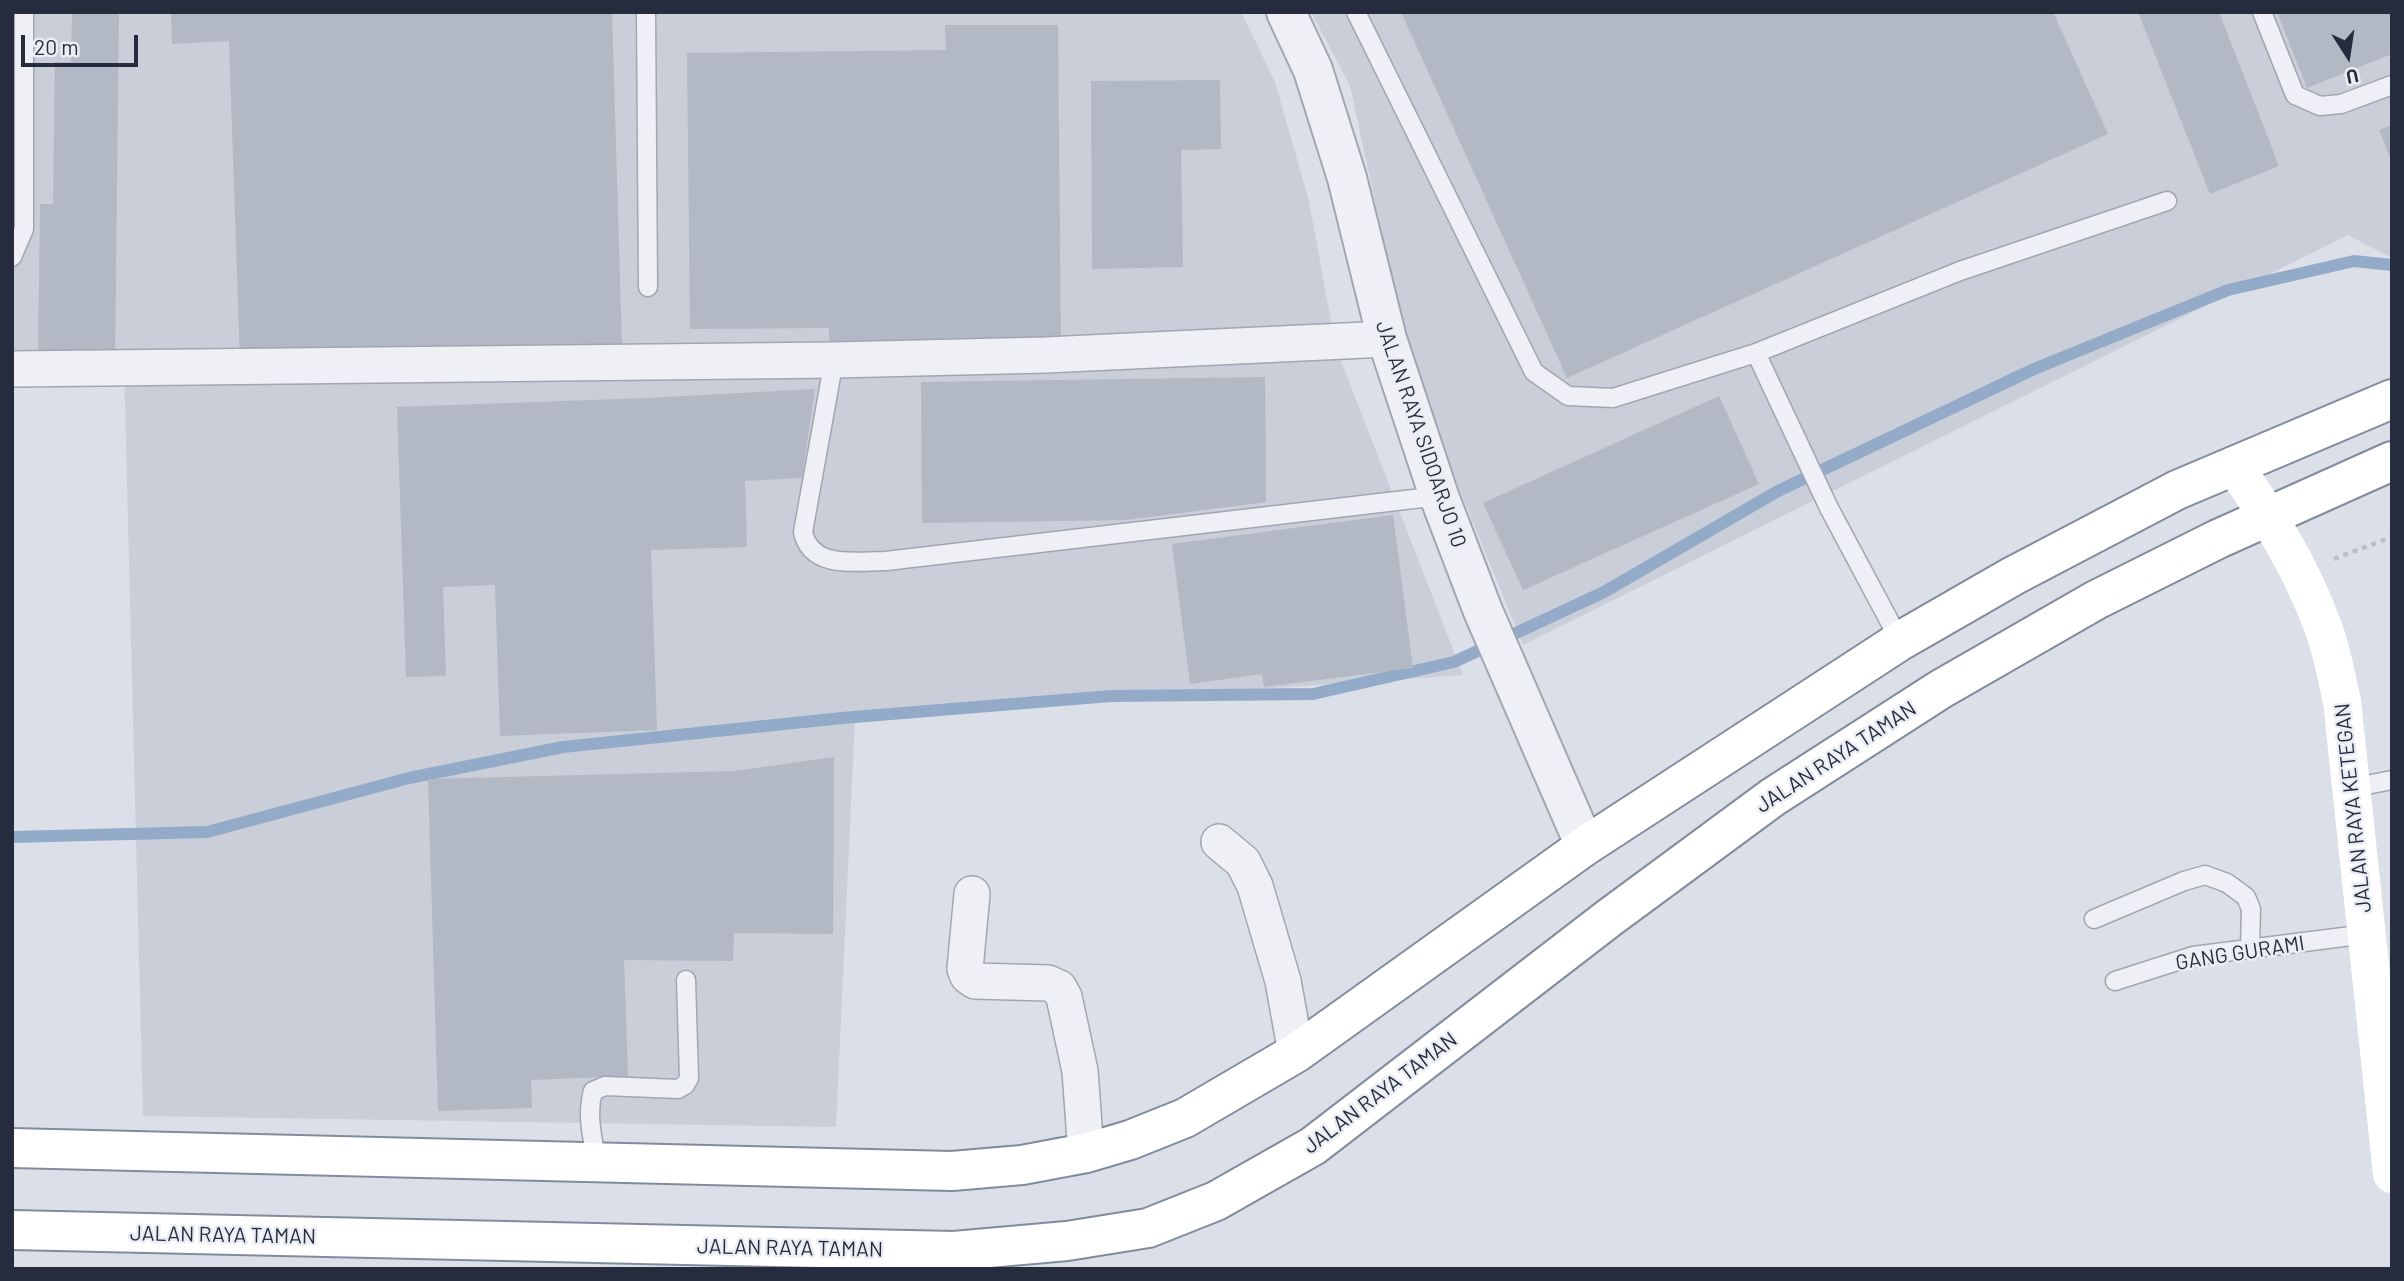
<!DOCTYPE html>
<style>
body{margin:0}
#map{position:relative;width:2404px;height:1281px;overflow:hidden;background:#dbdfe7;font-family:Barlow,sans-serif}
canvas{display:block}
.frame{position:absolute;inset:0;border:14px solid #252c3d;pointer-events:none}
.north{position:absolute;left:2313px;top:21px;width:70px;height:70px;-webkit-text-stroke:5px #eaeef4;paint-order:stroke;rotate:168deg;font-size:19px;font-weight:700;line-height:28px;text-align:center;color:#252c3d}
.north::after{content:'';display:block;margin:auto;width:24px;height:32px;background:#252c3d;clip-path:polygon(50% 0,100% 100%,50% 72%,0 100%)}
.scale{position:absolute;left:21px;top:35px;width:117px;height:32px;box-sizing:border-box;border:4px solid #252c3d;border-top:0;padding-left:9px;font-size:21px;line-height:24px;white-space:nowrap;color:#252c3d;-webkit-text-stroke:5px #eaeef4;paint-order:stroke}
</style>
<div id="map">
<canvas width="2404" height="1281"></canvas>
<div class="frame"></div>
<div class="north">U</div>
<div class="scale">20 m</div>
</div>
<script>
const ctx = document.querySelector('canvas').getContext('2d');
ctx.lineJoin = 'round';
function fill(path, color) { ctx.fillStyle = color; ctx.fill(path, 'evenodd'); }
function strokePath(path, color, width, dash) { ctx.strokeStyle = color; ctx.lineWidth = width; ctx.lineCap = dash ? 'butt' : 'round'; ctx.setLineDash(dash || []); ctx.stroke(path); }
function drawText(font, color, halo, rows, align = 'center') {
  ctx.font = font + ' Barlow,sans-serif'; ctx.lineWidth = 5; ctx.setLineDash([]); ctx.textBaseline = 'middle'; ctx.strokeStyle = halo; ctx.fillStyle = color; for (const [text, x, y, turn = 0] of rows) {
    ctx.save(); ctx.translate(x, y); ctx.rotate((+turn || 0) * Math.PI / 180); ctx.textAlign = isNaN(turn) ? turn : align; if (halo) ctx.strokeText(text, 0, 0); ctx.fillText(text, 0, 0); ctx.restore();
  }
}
const built = new Path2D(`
 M12 12H1241L1275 82 1309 201 1336 348 1463 675 855 717 836 1127 143 1116 124 364H12Z
 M1311 12H2392V258L2348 235 1523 645 1413 376 1350 86Z`);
const stream = new Path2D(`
 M12 837 207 832 409 778 563 747 842 718 1111 696 1313 694 1454 662 1604 592 1778 491 2034 369 2228 290 2354 261 2392 265`);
const building = new Path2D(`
 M72 12H119L115 359 38 358 40 204H53L55 62H71Z
 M171 12H612L622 347 240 360 229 41 172 44Z
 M1401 12H2053L2108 134 1567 378Z
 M2138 12H2219L2279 166 2210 194Z
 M2277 12H2392V54L2307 88Z
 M945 25H1058L1061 353 829 356V328L690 329 687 53 946 50Z
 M1220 80 1221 149 1181 150 1183 267 1092 269 1091 81Z
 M2392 125V162L2379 130Z
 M1265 377 1266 502 1126 520 922 523 921 382Z
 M815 389 802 478 745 481 747 547 651 550 657 730 500 736 495 585 443 587 446 676 406 677 397 407 646 398Z
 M1719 396 1759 484 1523 590 1483 503Z
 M1393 515 1413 668 1264 687 1262 674 1190 684 1172 544Z
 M834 757 833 934 734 933 733 961 624 960 628 1076 531 1080 532 1108 438 1111 428 779 735 771Z`);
const path = new Path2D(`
 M2334 559 2392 537`);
const service = new Path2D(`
 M646 12 648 287
 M1356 12 1534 372 1568 396 1613 398 1756 353
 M2262 12 2295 95 2320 106 2341 104 2392 85
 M12 257 24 229V12
 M834 360 803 532C811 570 857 561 886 561L1439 496
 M1900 641 1829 508 1756 353 1960 271 2167 201
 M2351 788 2392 780
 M2094 919 2184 881 2205 875 2227 883 2246 897 2251 909 2250 948
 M2115 981 2193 956 2367 934
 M597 1164C593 1140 586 1115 593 1091L605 1086 678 1089 685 1085 689 1078 686 980`);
const minor = new Path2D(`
 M12 369 834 360 1046 355 1387 339
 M1219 842 1243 862 1255 886 1283 981 1296 1053
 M972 894 965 969 968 976 975 981 1048 983 1059 988 1064 997 1080 1071 1086 1153`);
const tertiary = new Path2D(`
 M1286 12 1313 70 1347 178 1387 339 1439 496 1483 611 1585 846`);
const secondary = new Path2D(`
 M2234 466C2270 517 2302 569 2323 627 2332 650 2336 676 2342 701L2392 1174`);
const trunk = new Path2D(`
 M12 1148 952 1171 1022 1165 1086 1153 1130 1140 1185 1118 1296 1053 1585 846 1900 641 2013 576 2177 490 2392 399
 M12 1230 954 1251 1067 1241 1148 1228 1216 1201 1313 1146 1609 918 1773 797 1941 689 2096 600 2218 539 2392 461`);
const streetNames = [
 ["JALAN RAYA SIDOARJO 10",1421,434,71],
 ["JALAN RAYA TAMAN",1836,757,-33],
 ["JALAN RAYA KETEGAN",2353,808,-96],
 ["GANG GURAMI",2240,953,-9],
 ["JALAN RAYA TAMAN",1380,1093,-37],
 ["JALAN RAYA TAMAN",223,1235,1],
 ["JALAN RAYA TAMAN",790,1248,1]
];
fill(built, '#c9ced9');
strokePath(stream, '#93abc9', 12);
fill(building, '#b2b8c4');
strokePath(service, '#a1a6b1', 21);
strokePath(minor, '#a1a6b1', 38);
strokePath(tertiary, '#a1a6b1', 42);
strokePath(trunk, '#828b9e', 42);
strokePath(path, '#babdc5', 4.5, [5, 5]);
strokePath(service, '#eef0f5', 18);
strokePath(minor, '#eef0f5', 35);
strokePath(tertiary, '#eef0f5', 38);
strokePath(secondary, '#fff', 38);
strokePath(trunk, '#fff', 38);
drawText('21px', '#252c3d', '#eaeef4', streetNames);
</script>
